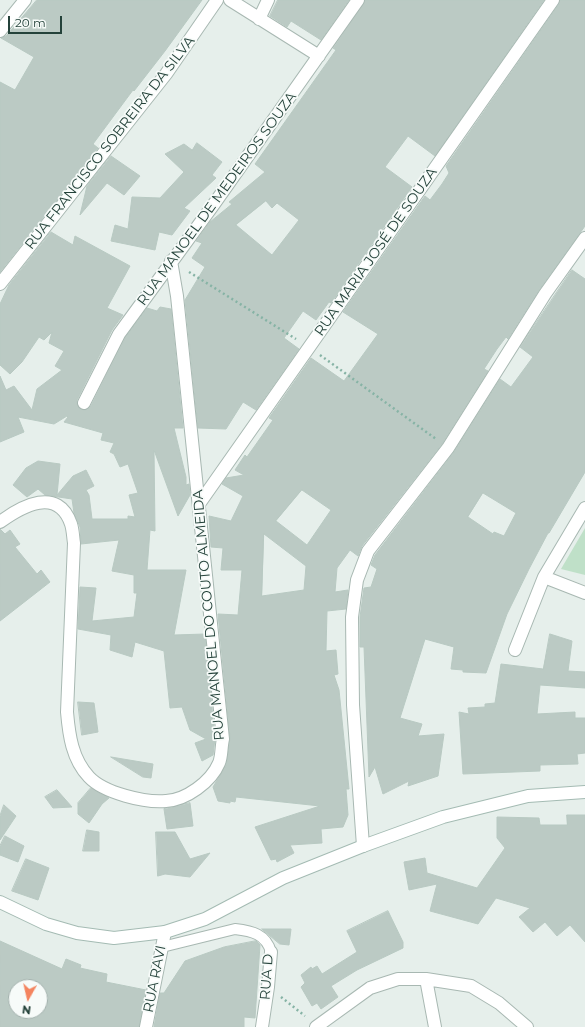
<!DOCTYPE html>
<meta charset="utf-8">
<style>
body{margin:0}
#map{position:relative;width:585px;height:1027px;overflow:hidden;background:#e6efeb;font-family:Montserrat,sans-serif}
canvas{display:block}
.north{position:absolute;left:8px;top:979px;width:40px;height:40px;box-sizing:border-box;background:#f7fbf9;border:1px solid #a3b1ad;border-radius:50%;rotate:188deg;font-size:11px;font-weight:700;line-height:16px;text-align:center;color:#24423a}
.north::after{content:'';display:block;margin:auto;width:14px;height:18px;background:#f4845f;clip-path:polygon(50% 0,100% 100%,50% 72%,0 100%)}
.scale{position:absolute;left:8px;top:16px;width:54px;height:18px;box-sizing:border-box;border:2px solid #24423a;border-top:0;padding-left:5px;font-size:12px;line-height:14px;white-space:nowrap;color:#24423a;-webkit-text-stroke:3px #f7fbf9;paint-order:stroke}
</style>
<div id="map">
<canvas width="585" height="1027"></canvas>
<div class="north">N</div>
<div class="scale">20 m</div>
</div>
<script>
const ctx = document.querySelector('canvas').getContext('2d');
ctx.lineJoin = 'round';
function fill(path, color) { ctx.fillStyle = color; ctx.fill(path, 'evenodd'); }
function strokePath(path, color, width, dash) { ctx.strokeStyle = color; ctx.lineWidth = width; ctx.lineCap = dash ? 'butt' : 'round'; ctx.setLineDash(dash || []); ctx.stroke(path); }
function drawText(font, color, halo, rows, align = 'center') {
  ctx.font = font + ' Montserrat,sans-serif'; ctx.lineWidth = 3.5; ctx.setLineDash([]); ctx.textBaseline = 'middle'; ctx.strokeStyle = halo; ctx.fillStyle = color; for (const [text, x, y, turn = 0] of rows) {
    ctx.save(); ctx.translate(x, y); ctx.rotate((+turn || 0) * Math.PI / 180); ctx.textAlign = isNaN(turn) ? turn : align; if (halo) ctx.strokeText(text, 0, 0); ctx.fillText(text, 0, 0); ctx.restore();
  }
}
const green = new Path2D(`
 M585 528V575L561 569Z`);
const building = new Path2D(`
 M37 0H202L165 51 134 91 133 90 93 144 98 148 0 272V82L15 90 34 57 1 38 6 36Z
 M278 0H349L321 40 291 21 287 27 270 16Z
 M365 0H544L435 156 408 136 385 167 412 187 331 303 329 302 316 320 303 311 284 338 299 349 256 410 243 402 226 429 198 428 185 300 205 267 192 258 202 243 196 241 210 222 232 204 229 202 265 172 255 164 336 50 333 48ZM266 201 272 208 277 203 299 220 272 255 236 225Z
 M560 0H585V226L539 290 508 339 506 337 497 349 484 369 488 371 442 444 362 546 358 556 350 550 337 568 335 592 348 590 346 609 327 611 326 651 336 650 338 674 334 675 339 690 349 789H346L348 815 343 827 321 829 322 843 290 845 294 853 277 862 276 859 271 860 255 827 320 806 236 797 235 802 230 801V803L218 801 213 787 226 765 230 738 218 614 238 615 242 570H221L223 548 211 547 209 516 231 521 243 496 222 484 226 478 244 475 235 470 245 455 247 457 273 420 269 418 311 358 344 381 378 334 343 312 425 196 430 200 442 184 449 173 446 166 559 4ZM302 490 331 510 307 545 276 521ZM264 534 306 566 304 590 262 596Z
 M197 143 222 162 212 175 216 178 184 208 190 211 172 235 159 232 155 250 111 241 115 225 128 229 132 197 160 198 184 172 165 154 184 144 192 150Z
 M111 156 140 176 124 195 107 183 80 215 87 186Z
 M51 232 73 245 75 236 130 266 107 308 123 315 112 330 77 400V404L80 409 85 410 91 406 125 338 147 308 157 311 160 307 171 309 183 428H174L186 477V485L189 484 190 495 178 516 154 450 155 531 150 530 147 570H186L174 635 205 634 215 739 213 755 202 761 195 743 206 739 190 730 182 707 170 708 164 651 135 642 132 657 110 650 111 635 78 629 80 587 96 588 92 621 134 617 137 593H134V575L112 571 119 540 81 544 80 527 74 513 72 499 45 495 38 489 27 497 13 485 26 468 38 461 60 464 57 495 73 476 86 470 94 486 86 490 89 495 92 519H128V516L135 517 129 495 138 493 128 464 120 467 114 454 110 452 114 443 101 440 103 433 64 422 68 417 67 416 54 424 18 417 24 432 0 442V376L6 390 14 386 32 410 37 389 62 370 55 366 64 351 49 343 52 332 44 340 39 337 22 362 10 374 0 365V304L9 285Z
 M572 270 585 279V472L549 533H548L529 569 507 614 486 673 463 672V670L451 669 454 647 425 639 400 718 422 724 418 736 444 734 438 776 408 786 409 781 383 794 375 767 369 777 364 647H360V617L364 588 371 587 377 569 371 565 375 555 454 452 500 379 511 387 533 357 520 347ZM483 493 516 513 504 536 494 532 493 534 468 517Z
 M0 529 5 534 10 530 20 544 15 547 37 574 41 570 50 582 0 621Z
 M550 634 572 641 568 671 585 672V688L540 685 537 714 575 712V718H585V753L577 754 578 764 540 765V771L463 774 459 712 469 714 468 708 485 707V704L495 703 501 664 543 669Z
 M78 702 94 703 98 732 82 735Z
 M111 757 153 764 151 778 143 777Z
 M91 788 109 798 102 804 89 823 78 814V803Z
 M57 790 72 807 53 808 45 797Z
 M190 803 193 826 167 829 164 809Z
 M4 805 16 816 0 840V816Z
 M567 815H585V942L570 925 557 936 545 922 533 932 519 917 530 908 496 898 478 924 430 911 437 884 409 890 404 862 425 858 427 873 477 888 505 848 497 838V817L539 818 540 825H567Z
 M87 830 99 832V851H83Z
 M156 832H175L190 859 210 853 190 877 165 874 158 876Z
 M5 836 24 846 18 862 0 855V846Z
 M26 859 49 868 38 900 12 891Z
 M388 911 403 942V948L357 970 331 986 338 997 321 1009 317 1003 312 1006 301 987 305 983 301 975 311 967 312 969 317 966 322 974 357 952 347 931Z
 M262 929H291L289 945 280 944Z
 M0 941 62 969 66 959 81 965 80 968 107 974 106 982 146 990 139 1027H0ZM16 987H40V1011H16Z
 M256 941 260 945 255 1018 244 1017V1027H154L160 993H164L185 961 224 947Z`);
const path = new Path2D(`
 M189 272 296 339
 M320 355 436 439
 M281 997 305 1016`);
const service = new Path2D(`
 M162 947 235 929C252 931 266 934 271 952`);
const minor = new Path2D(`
 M230 0 319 56
 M259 19 268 0
 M0 31 25 0
 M0 284 166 74 217 0
 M84 403 119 334 214 204 358 0
 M199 504 553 0
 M0 522C22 506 58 486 71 524 73 530 73 537 74 543L67 712C69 735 72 759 89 777 104 793 145 803 166 801 186 800 211 782 219 763 222 756 221 747 223 739L177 296 171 261
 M544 577 585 593
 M515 650 544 577 585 508
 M363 846 353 705 352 617 357 580 368 551 448 448 545 294 585 238
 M426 979 435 1027
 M146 1027 165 932
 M262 1027 268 987 271 952
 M316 1027 370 988 398 979H426L471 986 499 1003 527 1027`);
const secondary = new Path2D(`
 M0 902 46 924 77 933 114 938 165 932 205 919 283 878 363 846 443 817 528 796 585 792`);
const streetNames = [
 ["RUA FRANCISCO SOBREIRA DA SILVA",110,143,-52],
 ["RUA MANOEL DE MEDEIROS SOUZA",217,199,-54],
 ["RUA MARIA JOSÉ DE SOUZA",376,252,-55],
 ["RUA MANOEL DO COUTO ALMEIDA",209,615,-95],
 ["RUA D",267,977,-86],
 ["RUA RAVI",155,979,-79]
];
fill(green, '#bfe0c8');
fill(building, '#bbcac4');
strokePath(building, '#b8c9c2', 1);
strokePath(service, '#a8b8b2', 12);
strokePath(minor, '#a8b8b2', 14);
strokePath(secondary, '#a4bbb3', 14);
strokePath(path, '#86b3a5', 2.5, [2, 3]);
strokePath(service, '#fff', 10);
strokePath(minor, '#fff', 12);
strokePath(secondary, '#fff', 12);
drawText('14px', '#24423a', '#f7fbf9', streetNames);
</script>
